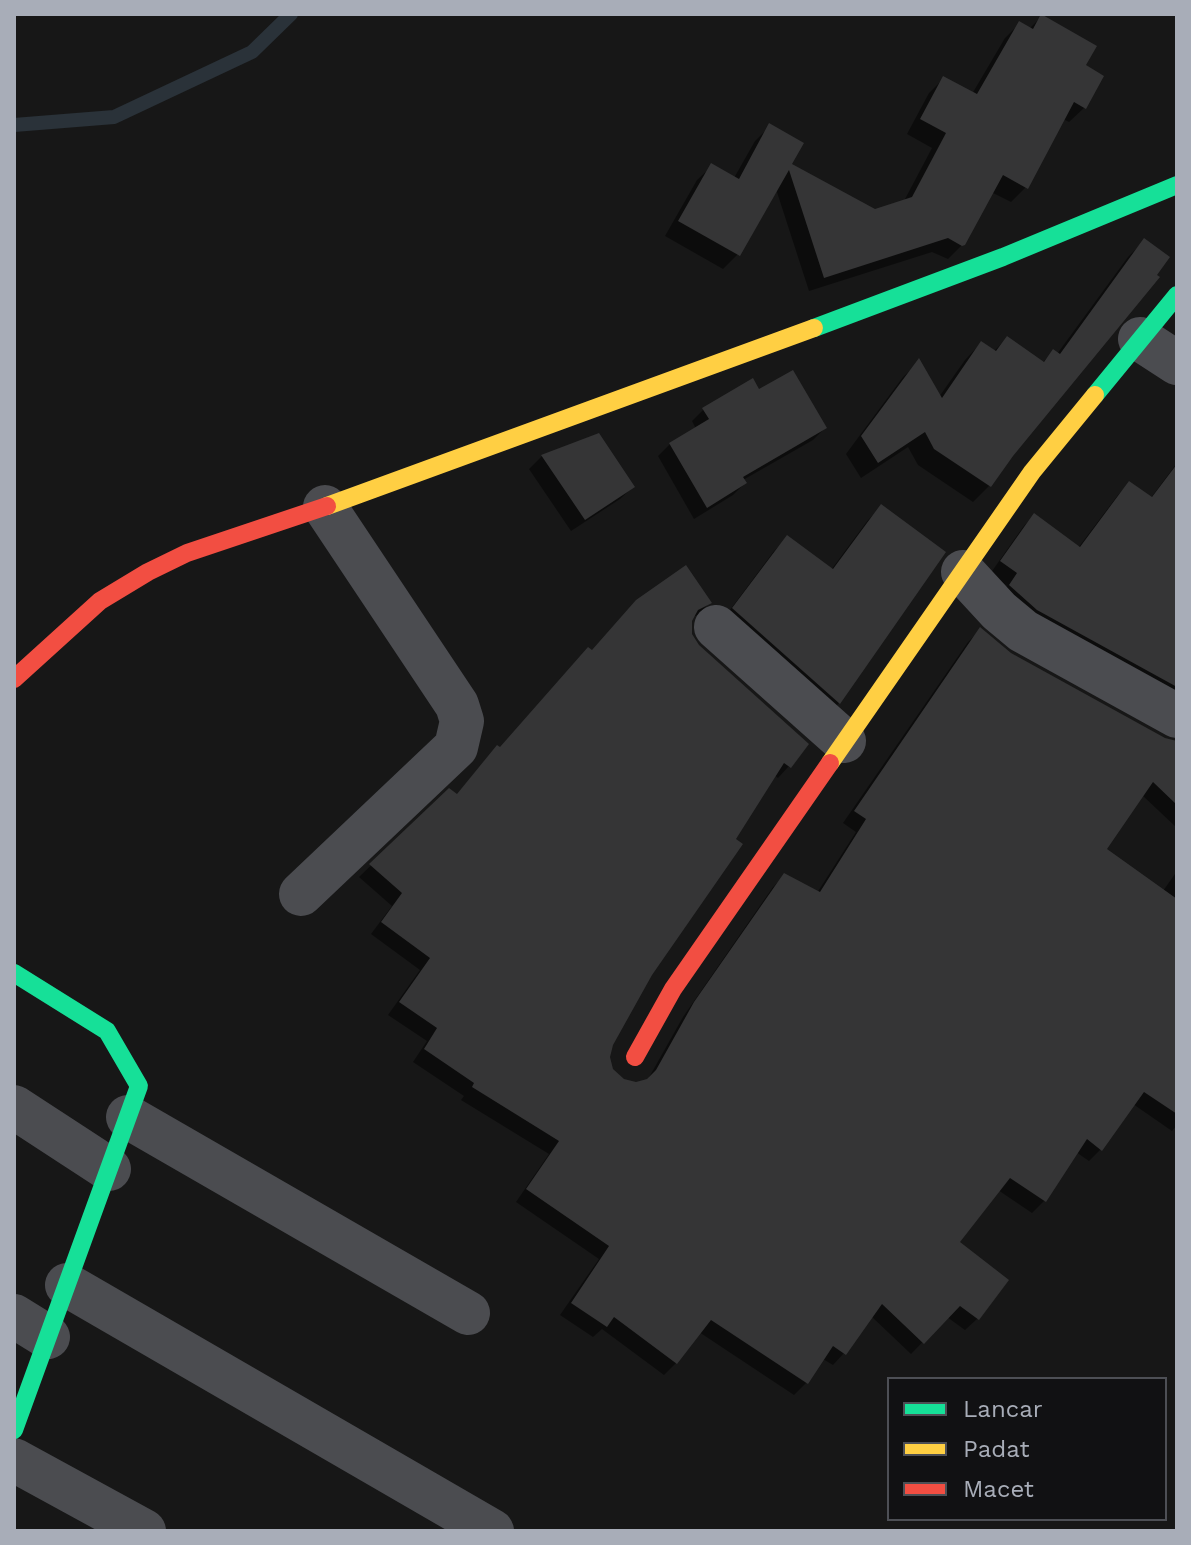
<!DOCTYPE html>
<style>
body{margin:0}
#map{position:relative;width:1191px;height:1545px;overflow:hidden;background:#171717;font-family:"Work Sans",sans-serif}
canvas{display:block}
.frame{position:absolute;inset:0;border:16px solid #a8adb8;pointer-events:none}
.legend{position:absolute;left:887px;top:1377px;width:280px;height:144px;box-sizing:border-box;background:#111113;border:2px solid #4d4f55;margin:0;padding:10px 14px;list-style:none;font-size:24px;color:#a8adb8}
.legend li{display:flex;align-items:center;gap:16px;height:40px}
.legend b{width:40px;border:2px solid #4d4f55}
</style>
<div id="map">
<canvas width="1191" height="1545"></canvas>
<div class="frame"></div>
<ul class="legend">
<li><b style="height:10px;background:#16e098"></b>Lancar</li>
<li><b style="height:10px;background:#ffcf43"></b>Padat</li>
<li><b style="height:10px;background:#f24e42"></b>Macet</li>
</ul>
</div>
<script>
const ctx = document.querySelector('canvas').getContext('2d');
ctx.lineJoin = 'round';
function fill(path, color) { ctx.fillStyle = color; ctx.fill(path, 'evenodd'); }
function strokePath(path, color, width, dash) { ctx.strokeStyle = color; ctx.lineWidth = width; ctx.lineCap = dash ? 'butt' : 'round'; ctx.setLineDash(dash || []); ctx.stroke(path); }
const shadow = new Path2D(`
 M1042 16 1083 66 1084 108 1069 122 1063 119 1026 187 1011 202 991 192 963 244 948 259 932 252 809 291 776 189 738 254 723 269 665 236 697 180 712 166 734 178 755 141 770 126 790 164 875 211 904 201 932 148 907 134 929 93 944 78 972 94 1005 38 1020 23 1029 29Z
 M1144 241 1011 455 989 486 973 502 918 465 908 447 861 478 846 454 903 377 919 362 939 397 965 360 981 343 993 352 1007 338 1042 363 1053 352 1057 354 1128 257Z
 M758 392 825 428 813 440 743 480 745 483 733 495 694 519 658 456 670 444 696 429 692 421 704 409Z
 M542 456 633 487 620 499 571 531 529 469Z
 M1177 463V706L998 598 1007 586 990 574 1023 527 1034 515 1078 548 1118 495 1130 483 1150 499Z
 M881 507 943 553 839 703 826 716 721 622 774 551 787 538 831 570 868 520Z
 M709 603 698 615 692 617 690 635 789 766 778 778 774 775 651 974 611 1044 608 1057 611 1070 621 1080 635 1084 647 1081 683 1017 773 887 785 875 817 893 856 832 843 823 968 642 980 630 1010 654 1164 740 1177 743V828L1142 795 1104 850 1163 891 1177 871V1125L1172 1131 1133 1104 1101 1149 1089 1161 1076 1152 1044 1201 1032 1213 998 1190 957 1242 1006 1280 977 1319 965 1330 947 1317 911 1354 871 1316 844 1353 833 1365 823 1359 806 1383 794 1395 699 1332 676 1363 664 1375 602 1329 593 1337 560 1315 599 1259 516 1202 549 1154 461 1100 464 1096 413 1062 427 1041 388 1015 420 970 371 934 392 906 359 877 449 790 456 796 591 652Z`);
const stream = new Path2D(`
 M14 125 114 117 252 52 291 14`);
const building = new Path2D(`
 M1041 14 1097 46 1086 65 1104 76 1086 109 1074 102 1028 189 1003 175 965 245 962 246 948 238 824 278 789 170 740 256 678 221 711 163 739 179 769 123 804 143 792 164 875 209 912 197 946 133 920 119 943 76 977 94 1019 21 1033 29Z
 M1144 238 1170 257 1157 275 1160 277 1013 456 991 487 934 449 925 432 878 463 861 436 919 358 942 398 981 341 996 351 1007 336 1044 362 1053 349 1060 354Z
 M793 370 827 428 743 477 747 483 707 508 669 443 709 419 702 408 753 378 759 389Z
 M599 433 635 487 585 520 541 455Z
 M1177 464V687L1037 610 1009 585 1017 573 1000 561 1034 513 1080 547 1129 481 1152 497Z
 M881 504 946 552 840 704 732 608 787 535 833 569Z
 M686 565 712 603 698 610 692 621V634L699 645 809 744 791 768 784 763 736 839 743 844 652 975 613 1045 610 1057 613 1069 624 1079 636 1082 647 1079 656 1070 694 1002 784 873 820 892 866 819 854 811 980 627 1011 653 1165 738 1177 741V805L1153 782 1107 849 1177 899V1114L1144 1092 1102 1151 1087 1139 1046 1202 1010 1178 960 1242 1009 1280 979 1320 960 1306 924 1344 882 1304 846 1355 833 1346 808 1384 711 1320 677 1364 614 1317 607 1327 571 1303 609 1246 526 1189 559 1141 472 1087 474 1083 424 1049 437 1028 399 1002 430 958 381 922 402 893 369 864 449 788 457 794 497 745 500 747 588 647 592 650 636 600Z`);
const street = new Path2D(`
 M1140 339 1177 363
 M963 572 999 611 1023 631 1177 716
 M716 627 844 741
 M301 894 456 747 462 721 457 705 325 507
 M14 1107 109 1169
 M128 1117 468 1313
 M67 1285 492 1531
 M14 1316 48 1337
 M14 1460 144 1531`);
const fast = new Path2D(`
 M814 328 1003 257 1177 185
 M1095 395 1177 295
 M14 973 107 1031 139 1086 14 1430`);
const slow = new Path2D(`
 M327 506 814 328
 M830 763 1032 472 1095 395`);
const jam = new Path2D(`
 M14 679 100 601 148 572 187 553 327 506
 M635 1057 673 989 830 763`);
fill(shadow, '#0007');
strokePath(stream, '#2a3239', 14);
fill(building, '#353536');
strokePath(street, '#4b4c50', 44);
strokePath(fast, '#16e098', 18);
strokePath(slow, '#ffcf43', 18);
strokePath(jam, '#f24e42', 18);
</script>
